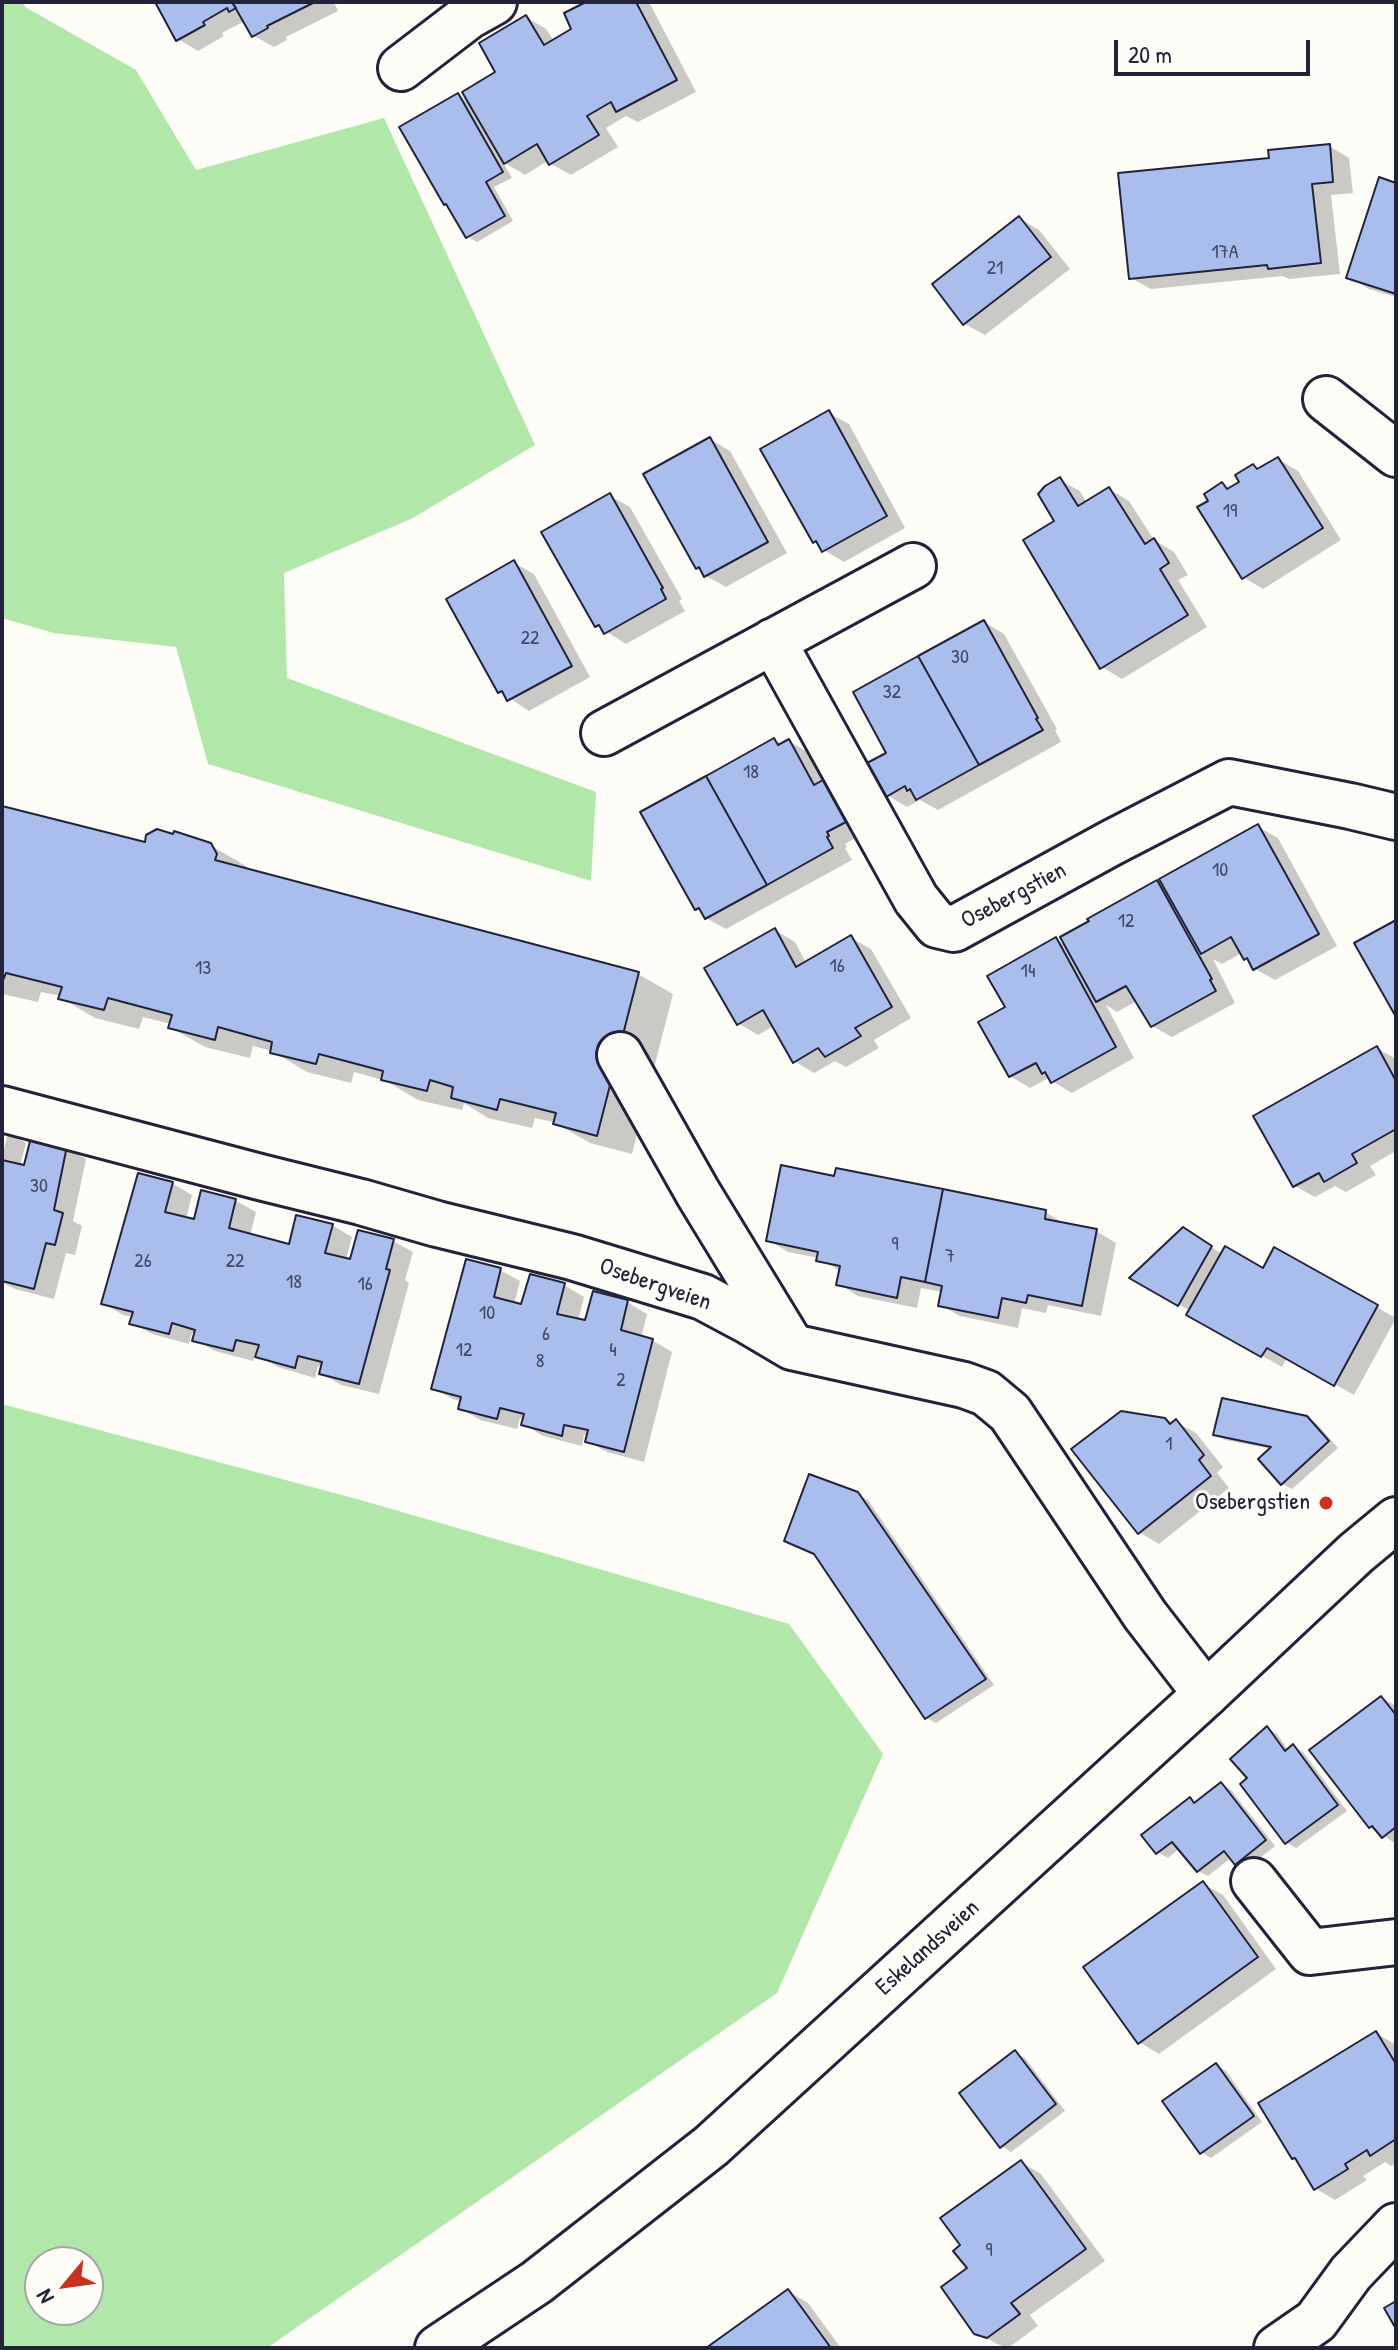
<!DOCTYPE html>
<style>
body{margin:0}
#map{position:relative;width:1398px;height:2350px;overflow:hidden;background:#fdfcf7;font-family:"Patrick Hand",sans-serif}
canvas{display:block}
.frame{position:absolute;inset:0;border:4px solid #22223b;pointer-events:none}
.north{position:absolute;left:24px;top:2246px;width:80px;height:80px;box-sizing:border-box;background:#fdfcf7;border:2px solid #a5a5ac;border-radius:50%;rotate:241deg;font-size:22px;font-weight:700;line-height:32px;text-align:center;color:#22223b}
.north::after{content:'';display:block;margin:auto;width:28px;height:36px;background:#c8321e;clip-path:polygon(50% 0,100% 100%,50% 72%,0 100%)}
.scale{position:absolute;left:1114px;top:40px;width:196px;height:36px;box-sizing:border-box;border:4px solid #22223b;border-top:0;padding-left:10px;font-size:24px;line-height:28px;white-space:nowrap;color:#22223b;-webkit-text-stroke:6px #fdfcf7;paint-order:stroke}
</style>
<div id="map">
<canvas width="1398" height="2350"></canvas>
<div class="frame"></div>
<div class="north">N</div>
<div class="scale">20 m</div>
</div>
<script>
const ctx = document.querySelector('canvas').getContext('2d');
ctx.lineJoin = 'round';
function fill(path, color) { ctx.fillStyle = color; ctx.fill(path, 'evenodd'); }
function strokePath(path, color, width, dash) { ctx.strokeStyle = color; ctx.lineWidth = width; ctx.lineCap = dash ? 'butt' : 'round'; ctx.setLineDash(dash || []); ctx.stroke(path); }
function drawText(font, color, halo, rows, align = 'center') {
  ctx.font = font + ' "Patrick Hand",sans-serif'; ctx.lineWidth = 6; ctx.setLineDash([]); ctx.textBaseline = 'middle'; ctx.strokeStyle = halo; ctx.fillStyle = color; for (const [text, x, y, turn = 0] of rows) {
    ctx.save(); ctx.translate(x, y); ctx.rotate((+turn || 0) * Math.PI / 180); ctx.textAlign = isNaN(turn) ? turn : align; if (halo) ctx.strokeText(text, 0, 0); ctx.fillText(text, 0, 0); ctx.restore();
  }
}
const green = new Path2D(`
 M2 2H23L25 7 136 70 196 170 384 118 535 445 411 519 284 573 287 678 596 792 591 881 208 764 176 647 54 633 2 618Z
 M2 1404 364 1501 789 1624 883 1754 777 1993 267 2348H2ZM88 2262V2310H40V2262Z`);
const shadow = new Path2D(`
 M157 2H334L338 11 286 37 287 40 274 47 254 36 245 21 222 33 224 36 198 51 178 39Z
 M590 2H649L696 92 638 122 626 116 606 128 618 147 571 175 551 164 549 160 525 175 502 161 512 178 494 187 513 221 477 242 467 236 449 206 446 204 458 95 469 102 498 73 526 17 546 29 554 41 574 30Z
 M1329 146 1349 158 1353 193 1331 195 1340 274 1289 279 1283 276 1151 289 1131 278 1271 160Z
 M1396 185V297L1369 289 1349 277Z
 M1019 218 1039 230 1070 269 985 335 965 324Z
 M829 413 849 424 905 528 844 562 824 550 821 546 814 541Z
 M710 439 730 451 787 553 726 587 706 576 697 568Z
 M1278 459 1298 471 1341 540 1263 589 1243 577 1222 484 1230 489 1242 482 1253 466 1260 470Z
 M1060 480 1080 491 1087 503 1109 489 1129 501 1154 540 1174 552 1188 575 1178 580 1207 627 1122 679 1102 667 1057 521Z
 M610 496 630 507 682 599 679 601 685 611 626 644 596 625Z
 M514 563 534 574 590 677 529 711 500 692Z
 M984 622 1004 634 1057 729 1055 730 1061 742 938 810 920 800 907 807 887 795 889 753Z
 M774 740 782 745 789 741 809 753 826 784 843 794 864 833 845 844 847 847 845 848 852 860 726 929 706 918 704 913 696 909Z
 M2 808 147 844 210 845 246 866 249 871 638 974 673 994 632 1154 590 1143 554 1122 535 1118 532 1128 488 1118 464 1103 462 1110 418 1100 386 1081 354 1072 351 1083 307 1072 272 1051 253 1046 250 1058 205 1047 170 1027 171 1024 143 1017 139 1029 95 1018 61 998V996L41 992 38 1002 2 994Z
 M1258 827 1278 838 1337 946 1275 980 1255 969 1242 953 1222 964 1213 959 1235 1003 1172 1037 1152 1026 1137 1001 1117 1012 1106 1005 1134 1058 1072 1093 1052 1081 1050 1077 1030 1088 1010 1076 1008 1008 1056 940 1067 946 1157 882 1166 888Z
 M775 930 795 942 806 963 851 938 871 949 911 1018 874 1040 879 1048 846 1067 835 1061 814 1073 794 1061 774 1026 758 1035 738 1023Z
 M1377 1048 1396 1059V1151L1370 1166 1376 1175 1346 1192 1335 1186 1315 1197 1295 1186Z
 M2 1131 26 1143 20 1166 26 1168 66 1148 86 1159 73 1221 82 1226 75 1255 66 1253 54 1299 15 1289 2 1282V1156L8 1134H3L2 1140Z
 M172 1183 192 1195 186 1219 195 1222 203 1192 236 1201 256 1212 250 1236 290 1246 332 1225 352 1237 346 1260 351 1262 393 1241 413 1252 405 1280 409 1283 379 1394 341 1385 321 1373 323 1367 318 1366 315 1378 278 1367 255 1354 253 1361 215 1351 195 1340 196 1334 192 1333 189 1344 152 1334 132 1323 134 1317 123 1315 103 1303Z
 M1045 1212 1065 1224 1096 1231 1116 1243 1101 1316 1048 1305 1046 1313 1022 1308 1018 1328 960 1316 940 1305 942 1292 921 1288 917 1308 858 1296 839 1284 841 1272 819 1258 788 1252 768 1240Z
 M1193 1235 1222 1254 1264 1270 1275 1250 1396 1318 1354 1395 1287 1358 1282 1367 1188 1314 1190 1311 1132 1277Z
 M500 1270 520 1281 514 1305 523 1307 564 1285 584 1297 578 1321 587 1323 627 1302 647 1314 641 1338 652 1340 672 1352 644 1462 607 1452 587 1441 588 1435H584L582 1446 543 1436 523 1424 525 1419 520 1418 517 1429 480 1420 460 1408 462 1402 453 1399 433 1388Z
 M1306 1418 1317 1424 1338 1448 1292 1489 1282 1484 1272 1449 1225 1440 1215 1434Z
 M1164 1420 1172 1425 1176 1422 1196 1433 1223 1467 1217 1473 1229 1488 1159 1544 1139 1532Z
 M857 1494 868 1500 994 1685 936 1723 927 1718 816 1554Z
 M1382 1698 1396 1706V1844L1370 1827Z
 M1267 1728 1277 1734 1289 1751 1294 1747 1303 1752 1347 1811 1296 1848 1286 1842 1250 1779Z
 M1222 1784 1231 1790 1275 1846 1246 1869 1232 1857 1208 1876 1198 1871 1180 1848 1168 1858 1158 1852 1190 1799 1197 1803Z
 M1203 1884 1223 1895 1276 1969 1159 2054 1139 2042Z
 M1376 2033 1396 2045V2163L1391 2166 1385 2162 1363 2176 1367 2180 1335 2200 1315 2188 1299 2161 1293 2158Z
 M1015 2053 1025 2058 1065 2111 1011 2152 1002 2146Z
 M1216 2065 1226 2071 1262 2122 1211 2158 1201 2152Z
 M1021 2162 1041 2174 1105 2261 1030 2315 1038 2326 1008 2348 997 2344 976 2332Z
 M788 2291 808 2303 841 2348H709Z`);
const building = new Path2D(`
 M155 2H232L236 8 229 12 227 8 203 22 205 25 176 41Z
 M232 2H315L267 26 268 28 252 37Z
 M586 2H636L677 80 616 112 611 102 587 116 599 135 549 165 537 144 504 164 462 92 495 72 479 43 526 15 544 45 571 29 564 13Z
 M458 93 503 172 486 182 505 216 466 238 446 204 444 205 399 127Z
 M1330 144 1333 182 1312 184 1321 263 1268 269 1267 265 1129 279 1118 173 1269 158 1268 150Z
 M1379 177 1396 183V294L1346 278Z
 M1019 216 1051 257 963 325 932 284Z
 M829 410 887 516 822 552 816 541 813 543 760 449Z
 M710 437 768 542 704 577 699 567 696 569 643 474Z
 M1278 457 1323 528 1242 579 1197 507 1208 501 1204 494 1222 482 1227 489 1239 482 1235 475 1253 464 1257 469Z
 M1060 477 1078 506 1109 487 1145 544 1154 538 1169 563 1160 569 1188 615 1100 669 1023 540 1054 521 1038 494 1045 486Z
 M610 493 663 588 661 589 666 599 604 634 599 625 595 627 541 532Z
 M514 560 572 666 507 701 502 691 498 693 446 599Z
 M984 620 1038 718 1036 719 1043 730 979 765 918 656Z
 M918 656 979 765 916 800 910 789 907 791 905 786 886 797 867 763 886 753 853 692Z
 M774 738 778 745 789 739 814 785 823 780 846 822 827 832 829 836 827 837 833 848 767 885 706 776Z
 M706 776 767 885 705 919 699 908 695 910 640 812Z
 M2 806 145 842 146 835 157 829 173 834 174 831 211 843 217 854 215 860 639 972 597 1136 553 1124 556 1113 500 1099 497 1110 451 1098 453 1087 430 1080 427 1091 381 1080 383 1071 319 1054 316 1064 270 1053 272 1042 218 1027 215 1040 168 1028 172 1015 108 998 104 1010 58 999 62 987 6 973 2 983Z
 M1258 824 1319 934 1253 970 1247 958 1244 960 1231 937 1201 954 1159 879Z
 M1157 880 1212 979 1210 980 1216 991 1151 1027 1126 986 1096 1002 1060 937 1089 921 1087 919Z
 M1396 920V1017L1354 943Z
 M775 928 796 967 851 935 892 1007 855 1028 861 1036 825 1057 818 1048 793 1063 763 1010 737 1025 704 968Z
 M1056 937 1116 1047 1051 1083 1045 1072 1042 1074 1036 1063 1009 1077 978 1022 1005 1007 987 976Z
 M1377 1046 1396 1081V1129L1352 1154 1357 1163 1324 1182 1319 1173 1293 1187 1253 1116Z
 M31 1137 67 1146 54 1210 63 1213 55 1245 46 1243 34 1289 2 1281V1160L24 1165Z
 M781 1165 834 1176 836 1168 943 1189 925 1282 901 1277 897 1298 836 1285 840 1266 816 1261 818 1252 766 1241Z
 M138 1173 173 1182 165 1212 194 1219 201 1190 236 1199 229 1228 289 1244 296 1215 333 1224 325 1253 350 1259 358 1230 394 1239 386 1269 390 1270 359 1384 319 1374 322 1362 298 1356 295 1368 255 1357 259 1345 236 1340 233 1351 192 1341 195 1330 172 1323 169 1334 129 1324 133 1312 101 1304Z
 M943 1189 1046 1210 1045 1219 1097 1229 1082 1306 1028 1295 1026 1303 1002 1298 998 1318 938 1306 942 1286 925 1282Z
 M1183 1227 1212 1246 1178 1306 1129 1278Z
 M1225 1246 1263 1268 1274 1247 1378 1305 1334 1386 1267 1348 1261 1357 1186 1315Z
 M466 1259 501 1268 494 1297 521 1304 530 1274 565 1283 557 1314 585 1320 593 1291 628 1300 621 1330 653 1339 624 1452 585 1442 588 1430 564 1425 562 1436 521 1425 524 1414 500 1408 497 1419 458 1409 461 1397 431 1389Z
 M1222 1398 1307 1416 1329 1441 1281 1485 1258 1459 1271 1447 1213 1435Z
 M1121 1411 1165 1418 1170 1424 1176 1419 1204 1455 1199 1460 1211 1476 1138 1534 1071 1449Z
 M809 1474 858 1492 986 1679 925 1719 814 1554 784 1541Z
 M1381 1696 1396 1715V1827L1382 1838 1372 1826 1369 1828 1309 1750Z
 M1267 1726 1285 1751 1293 1744 1338 1805 1285 1844 1240 1784 1247 1778 1230 1759Z
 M1221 1782 1266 1840 1235 1865 1224 1851 1197 1872 1172 1842 1156 1854 1141 1835 1190 1797 1194 1803Z
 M1203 1881 1258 1957 1138 2044 1083 1967Z
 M1376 2031 1396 2064V2139L1370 2156 1367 2150 1345 2164 1348 2169 1314 2190 1295 2158 1292 2159 1258 2103Z
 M1015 2050 1056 2104 1000 2148 959 2093Z
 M1216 2063 1254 2116 1200 2154 1162 2101Z
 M1021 2160 1086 2249 1011 2303 1020 2314 987 2338 974 2334 941 2287 967 2268 953 2251 960 2245 940 2218Z
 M788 2289 831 2348H706Z
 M1396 2301V2329L1384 2308Z`);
const minor = new Path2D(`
 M401 68 469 16 494 2
 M1326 399 1396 454
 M773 641 916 899 937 925 954 929 1111 843 1229 782 1350 806 1396 817
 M604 733 913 566
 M620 1055 698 1193 789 1342
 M2 1109 260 1177 361 1202 437 1224 572 1257 703 1297 748 1321 792 1347 964 1385 986 1393 1010 1413 1145 1615 1206 1694
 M1254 1881 1310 1952 1396 1942
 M1277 2348 1316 2321 1351 2273 1396 2226`);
const major = new Path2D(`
 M438 2348 537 2282 711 2146 1206 1694 1356 1553 1396 1520`);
const markers = [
 [1326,1503,8,"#c8321e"]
];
const numberNames = [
 ["17A",1225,253],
 ["21",995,269],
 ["19",1230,512],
 ["22",530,639],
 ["30",960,658],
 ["32",892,693],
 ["18",751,773],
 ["10",1220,871],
 ["12",1126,922],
 ["16",837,967],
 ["13",203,969],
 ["14",1028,972],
 ["30",39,1187],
 ["9",895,1245],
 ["7",950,1257],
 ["26",143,1262],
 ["22",235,1262],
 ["18",294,1283],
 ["16",365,1285],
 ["10",487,1314],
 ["6",546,1335],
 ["12",464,1351],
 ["4",613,1351],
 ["8",540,1362],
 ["2",621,1381],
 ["1",1169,1445],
 ["9",989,2251]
];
const streetNames = [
 ["Osebergstien",1014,896,-28],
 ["Osebergveien",655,1285,19],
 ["Eskelandsveien",928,1948,-42]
];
const poiNames = [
 ["Osebergstien",1310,1503]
];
fill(green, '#b1e7a9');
fill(shadow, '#0003');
fill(building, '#a9beec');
strokePath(building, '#22223b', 2);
strokePath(minor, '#22223b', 50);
strokePath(major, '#22223b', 50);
strokePath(minor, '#fdfcf7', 44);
strokePath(major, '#fdfcf7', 44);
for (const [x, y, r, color] of markers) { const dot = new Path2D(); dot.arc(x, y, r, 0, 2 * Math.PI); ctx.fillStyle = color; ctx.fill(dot); strokePath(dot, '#fdfcf7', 3); }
drawText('20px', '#444967', null, numberNames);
drawText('24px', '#22223b', '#fdfcf7', streetNames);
drawText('24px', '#22223b', '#fdfcf7', poiNames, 'right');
</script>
